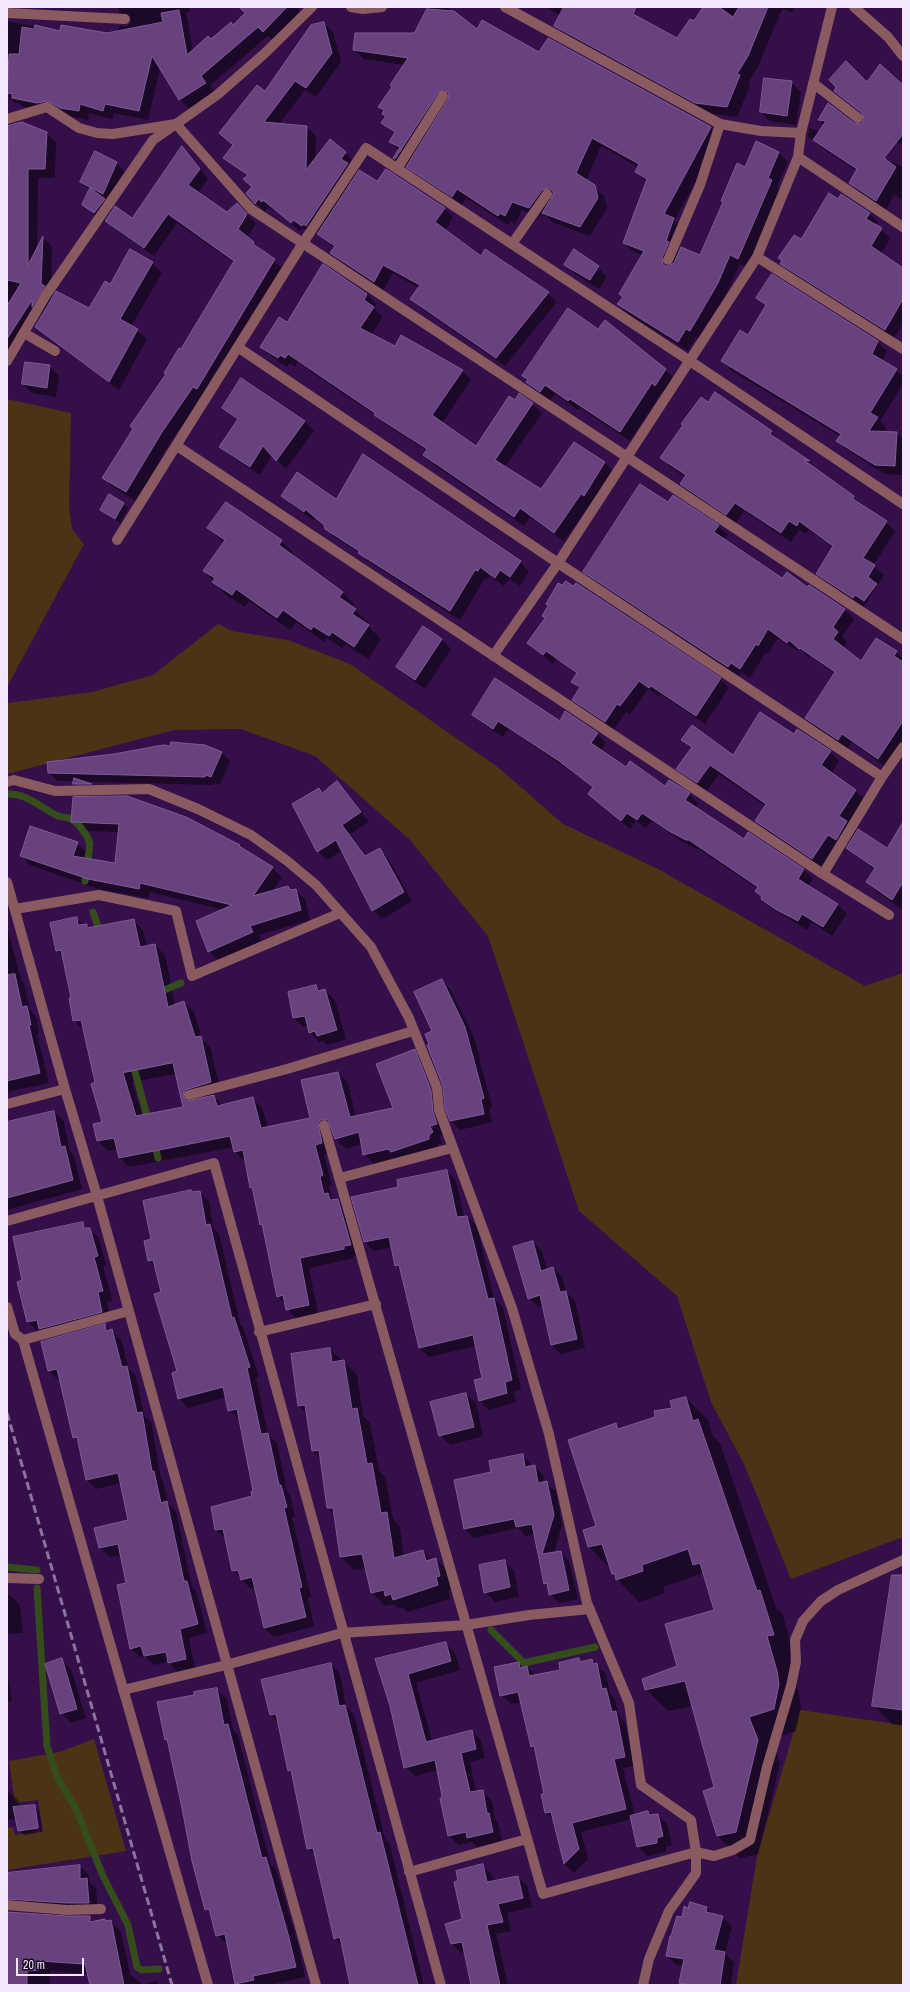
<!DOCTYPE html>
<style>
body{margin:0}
#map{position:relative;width:910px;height:1992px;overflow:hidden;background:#350f4a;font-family:"Archivo Narrow",sans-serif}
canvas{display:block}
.frame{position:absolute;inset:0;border:8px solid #f4e7fd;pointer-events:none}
.scale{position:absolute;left:16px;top:1958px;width:68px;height:18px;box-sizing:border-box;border:2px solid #f4e7fd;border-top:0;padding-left:5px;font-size:12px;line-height:14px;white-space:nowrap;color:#f4e7fd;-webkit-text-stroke:3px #15061e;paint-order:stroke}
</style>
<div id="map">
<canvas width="910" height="1992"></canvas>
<div class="frame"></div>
<div class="scale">20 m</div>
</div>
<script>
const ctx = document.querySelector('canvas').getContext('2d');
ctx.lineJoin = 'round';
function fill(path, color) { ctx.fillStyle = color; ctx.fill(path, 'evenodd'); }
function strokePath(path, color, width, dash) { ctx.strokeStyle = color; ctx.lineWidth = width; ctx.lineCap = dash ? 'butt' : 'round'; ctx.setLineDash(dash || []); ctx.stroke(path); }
const green = new Path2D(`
 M7 399 71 413 69 507 72 529 84 544 7 687Z
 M218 624 232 631 288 640 350 664 499 768 563 824 658 869 865 986 903 973V1537L791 1579 744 1464 711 1402 677 1296 579 1211 488 936 409 839 315 756 241 729 174 730 7 774V701L8 703 92 692 153 675Z
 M800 1710 903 1725V1985H736L757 1856Z
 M94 1739 126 1851 7 1870V1828L13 1827 15 1835 43 1831 38 1800 15 1803 9 1761 59 1752Z`);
const shadow = new Path2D(`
 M119 7H189L190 12 186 13 193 50 234 26 251 7H298L299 14 273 40 268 36 210 85 214 93 189 109 180 99 160 68 148 120 114 113 112 119 89 113 88 120 23 107 18 103H15L7 95V21L61 32 119 36V26H128L131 22 119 12Z
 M430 7H447L469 26 540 53 710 127 720 137 675 220 683 229 675 250 679 254 701 257 745 168 756 143 779 153 788 162 777 187 781 191 748 267 740 264 727 292 699 340 696 337 688 351 628 314 618 304 624 297 643 255 634 252 624 243 647 182 636 172 638 167 601 146 586 181 604 196 607 208 590 236 552 222 542 212 539 217 522 210 515 224 510 221 508 225 466 198 462 205 417 176 407 166 405 168 403 167 394 158 399 150 390 142 395 134 382 123 387 117 379 107 405 65 364 59 354 50 414 34Z
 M547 7H636L633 12 641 19 677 40 694 23 704 7H795L792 12 782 9 758 67 748 83 750 86 737 117 706 113 566 36 556 26 561 16Z
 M323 23 333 32 341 62 316 97 305 90 279 124 307 127 316 136 315 160 345 153 354 162 351 167 358 174 444 208 453 217 445 231 481 257 548 293 557 302 505 366 421 308 412 299 419 288 393 273 383 291 341 262 332 253 335 248 317 233 316 235 313 233 311 234 303 228 300 231 273 209 272 210 268 207 265 212 256 203 253 187 248 176 225 158 233 146 220 133 265 92Z
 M791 82 801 92 796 125 770 121 761 112Z
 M867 84 903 87V144L840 131 855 147 903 167V200L894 195 886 210 859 192 850 183 857 171 818 145 808 136 810 128 820 132 824 125 819 120 860 125 864 122 865 116 835 91Z
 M22 123 46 133 56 142 55 178H38L37 249 43 238 52 246 51 293 54 297 89 309 110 285 152 263 162 273 131 326 147 339 119 390 46 336 36 326 42 316 39 313 7 363V128Z
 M182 148 208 179 198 193 228 214 246 213 256 224 247 237 283 269 203 395 171 441 136 501 113 487 104 478 234 263 177 223 154 256 116 230 106 220 104 222 93 214 83 204 90 191 81 182 96 153 116 163 126 173 112 203 104 199 114 209 132 219Z
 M839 200 869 213 878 223 876 226 890 238 881 254 903 269V323L894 338 790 273 781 264 783 261 780 258 801 241Z
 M566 264 598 267 607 277 599 289 575 274Z
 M367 294 376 304 374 308 383 317 371 335 396 348 462 371 471 380 442 423 476 447 515 401 532 404 542 413 505 467 541 491 574 443 605 463 614 472 593 505 591 503 564 541 530 517 524 526 434 465 424 455 427 451 385 424 379 418 297 362 295 367 290 363 287 367 271 356 261 347 287 323Z
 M757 298 877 342 887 351 882 361 903 376V384L880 421 886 428 884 432 897 433 903 439V475L885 474 847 450 837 441 840 436 732 371 722 361 748 336 766 307Z
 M599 330 665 370 675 379 665 394 662 392 630 441 580 408 578 410 555 394 550 401 536 392 527 382 528 380 524 376Z
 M49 366 59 376 56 397 32 393 23 384Z
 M708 404 771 431 780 442 809 461 817 470 815 469 886 522 895 531 873 566 884 575 865 605 863 607 827 583 817 574 834 548 809 530 806 534 799 530 791 542 744 511 736 523 690 493 681 484 685 477 670 467 661 458Z
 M224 408 304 421 314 431 286 469 272 455 260 475 230 456 221 447 238 420Z
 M282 496 520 562 529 571 520 586 509 579 504 586 490 576 487 580 485 578 460 620 369 562 362 555 336 538 315 518 313 520 292 505Z
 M123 504 128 508 120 523 101 510Z
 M668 504 718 526 728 535 724 540 783 580 808 589 809 586 845 610 854 619 842 637 847 642 843 648 862 663 896 652 903 659V743L887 768 852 742 848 749 816 728 806 718 835 674 810 656 809 658 799 648 797 651 778 638 768 654 766 652 750 678 741 672 738 676 594 581 584 571Z
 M208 528 281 541 294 554 293 556 342 592 355 605 353 608 368 622 366 624 381 639 368 659 345 644 342 648 327 638 324 642 296 622 290 630 249 601 245 607 226 595 204 571 224 543Z
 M423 627 442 640 451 649 425 689 407 676 398 667Z
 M528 642 720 679 729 688 705 724 660 694 659 697 648 689 630 715 626 712 614 730 582 709 573 700 580 689 573 682 577 674 556 659 553 664Z
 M473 715 560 722 597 733 606 743 601 751 627 768 665 787 689 794 698 803 695 808 744 840 748 833 804 870 813 879 808 886 838 905 847 914 832 936 812 922 807 930 771 908 762 899 758 889 699 849H696L680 840 652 821 646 828 636 821 630 829 589 794 594 788 569 770 508 729 503 737 483 724Z
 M794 735 830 752 839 761 831 774 856 791 865 800 849 824 857 832 887 849 903 824V906L901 909 876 891 867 882 875 870 857 857 847 847 845 849 837 843 821 867 765 830 756 821 766 806 719 774 707 791 687 778 678 769 692 749 683 740 734 757Z
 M221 752 230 761 220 785 215 783 213 785 58 781 49 773Z
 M337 783 369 822 350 834 366 856 380 849 388 858 412 901 382 919 373 910 343 850 327 860 318 851 319 789 323 793Z
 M186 818 240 846 272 868 282 877 272 892 288 887 292 891 295 890 305 899 310 920 259 935 262 942 219 961 209 951 224 910 150 892 148 898 98 889 30 865 21 855 77 843 86 852 84 859 116 864 119 832 82 831 72 821Z
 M76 918 89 929 133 920 143 930 147 947 155 945 165 955 175 1005 184 1002 194 1012 202 1039 210 1047 221 1092 212 1095 223 1105 252 1098 262 1108 268 1128 311 1118 338 1073 348 1083 356 1117 395 1109 414 1051 424 1060 446 1134 439 1136 442 1143 438 1145 439 1149 374 1164 364 1154 362 1144 346 1149 336 1139 332 1129 329 1131 332 1153 324 1155 332 1185 329 1186 332 1199 338 1200 348 1210 361 1255 353 1256 354 1258 309 1268 318 1314 296 1319 278 1296 263 1226 261 1224 245 1161 235 1152 234 1147 129 1167 119 1157 118 1149 108 1151 98 1141 95 1125 103 1123 97 1083 84 1031 74 1021 70 999H72L63 957 57 950ZM176 1074 184 1107 142 1115 132 1082Z
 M7 926 21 980 24 983 30 1010 36 1017 39 1034H37L49 1083 7 1092Z
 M442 980 450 989 474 1037 492 1107 489 1108 492 1122 460 1130 451 1121 444 1086 430 1045Z
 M316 986 321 991H325L335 1000 346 1039 327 1045 323 1041 319 1042 310 1032 308 1026 303 1027 294 1018Z
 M54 1112 64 1121 69 1150 74 1156 82 1189 7 1210V1125Z
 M447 1171 456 1181 464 1217H467L477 1226 494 1299 503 1308 521 1389 514 1391 516 1402 489 1410 480 1401 483 1379 476 1346 429 1357 419 1347 401 1271 396 1266 392 1247 374 1251 365 1242 399 1187Z
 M190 1191 192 1193 199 1192 209 1201 213 1228 219 1234 240 1324 243 1327 259 1377 256 1378 268 1435 277 1443 287 1492 290 1495 295 1517H292L311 1597 308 1598 314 1626 274 1637 264 1628 255 1588 251 1589 233 1571 226 1539 216 1530 212 1508 253 1497 254 1492 240 1419 229 1410 226 1397 188 1408 179 1398 178 1372 162 1293 156 1268 149 1261 145 1242 152 1240Z
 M82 1224 99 1238 106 1265 103 1266 112 1300 107 1302 111 1321 37 1331 28 1322 18 1282 23 1281Z
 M533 1242 542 1251 547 1270 553 1268 562 1277 566 1292 575 1301 585 1348 561 1354 552 1345 543 1306 538 1307 529 1298Z
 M105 1325 121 1340 129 1369 136 1376 144 1416 151 1422 161 1479 163 1481 168 1503 176 1512 192 1587 196 1591 207 1633 189 1638 195 1668 178 1672 168 1662 154 1665 145 1656 140 1657 131 1648 128 1584 121 1555 110 1557 100 1548 95 1528 129 1521 121 1483 96 1489 87 1480 79 1442 74 1437 60 1379 58 1380 48 1370Z
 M330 1349 357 1375 363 1416 370 1423 379 1471 385 1477 393 1519 400 1527 404 1556 423 1551 432 1560 436 1559 449 1573 452 1589 449 1590 450 1599 407 1612 403 1608 399 1609 394 1604 385 1606 372 1592 367 1568 354 1570 341 1557 335 1515 328 1508 322 1460 312 1451 307 1414 299 1406Z
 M466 1394 476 1403 483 1436 450 1445 440 1435Z
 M686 1398 708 1420 712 1435 720 1443 776 1608 782 1613 795 1657 789 1659 799 1694 801 1707 796 1731 771 1739 780 1763 758 1854 740 1858 717 1836 715 1788 693 1706 668 1711 646 1689 678 1667 715 1611 704 1575 703 1573 663 1587 665 1593 639 1602 617 1579 611 1569 589 1547 585 1530 597 1526 616 1424 621 1429 656 1418 673 1409Z
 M523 1455 532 1466H534L543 1475 545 1483 556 1491 562 1525 554 1553 560 1552 569 1561 578 1599 559 1603 550 1594 549 1588 545 1583 535 1534 526 1536 518 1528 474 1538 465 1529 492 1473Z
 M504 1561 514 1571 519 1597 495 1602 485 1592Z
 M903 1593V1726L892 1724 873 1705Z
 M7 1595 11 1596 20 1605 23 1633 7 1634Z
 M446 1644 455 1653 460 1670 416 1683 432 1741 471 1731 481 1740 485 1758 470 1762 476 1792 482 1791 492 1801 495 1820 498 1823 502 1841 477 1847 472 1842 459 1845 449 1836 438 1770 415 1776 405 1767 391 1705 376 1660Z
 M61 1660 71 1669 86 1718 71 1723 61 1713Z
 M578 1660 581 1662 591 1660 606 1674 610 1694 615 1699 619 1716 625 1722 634 1766 623 1768 635 1816 648 1812 652 1816 657 1815 667 1824 672 1845 666 1847V1852L648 1856 638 1847 632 1819 581 1832 588 1859 574 1873 564 1864 555 1822 546 1813 545 1795 536 1751 531 1746 522 1702 511 1704 501 1695 518 1663 523 1668 527 1667 536 1676 562 1671Z
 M331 1664 340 1674 346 1707 354 1715 385 1839 389 1842 424 1985H351L343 1947 335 1938 316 1856 308 1848 292 1774 289 1770 278 1722 271 1715Z
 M7 1669 12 1701 7 1702Z
 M216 1689 227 1699 233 1730 238 1735 270 1863 276 1869 298 1945 305 1977 269 1985H237L228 1945 217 1935 212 1915 206 1909 169 1742 166 1739 196 1696Z
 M7 1791 18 1800 19 1808 35 1806 39 1811 42 1832H40L37 1810H35L38 1833 24 1835 19 1830 17 1819 7 1820Z
 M482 1865 492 1875 494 1882 518 1877 527 1886 532 1907 507 1913 511 1931 496 1934 508 1985H479L465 1952 461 1953 452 1944 446 1924 463 1920 459 1881Z
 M80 1866 89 1875V1882L96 1888 98 1912 17 1908 8 1898 7 1874Z
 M707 1907 714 1915 722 1917 732 1926 725 1953 734 1963 731 1985H683L680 1983 683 1966 677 1965 667 1956 682 1918 689 1909Z
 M89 1917 94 1922 105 1920 107 1922 110 1921 121 1932 130 1974 143 1985 156 1981 159 1985H91L88 1974 50 1971 49 1985H7V1920Z`);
const stream = new Path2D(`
 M7 794C26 793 39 806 54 814 58 817 64 817 69 818 78 822 87 834 90 844L85 881
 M93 912 101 935
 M157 993 181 983
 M132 1061 149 1123
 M154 1142 158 1158
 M7 1567 37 1570
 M37 1588 47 1746 57 1777 76 1809 103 1876 128 1925 137 1967 142 1970 159 1969
 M491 1630 524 1663 595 1647`);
const building = new Path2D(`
 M239 7H287L263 32 258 27 201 76 206 83 179 100 152 56 139 111 105 104 103 111 80 104 79 111 60 108 48 101 37 103 12 98V93L7 94 9 54H19L22 27 34 29 35 25 60 31 61 25 107 33 163 22 161 13 179 10 187 55 208 36 211 39 231 22 233 25 245 13Z
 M564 7H636L633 14 677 38 690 19 694 21 703 7H719L733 17 739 7H768L748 56 737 74 740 75 727 107 695 103 554 26Z
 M427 9 454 11 477 29 482 20 539 52 548 38 711 127 664 214 674 218 666 241 669 242 662 258 663 264 666 266H669L674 263 681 247 700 255 723 202 721 201 737 163 745 167 756 141 779 152 768 178 772 180 738 259 730 255 718 283 690 331 686 329 678 342 617 304 623 297 619 294 644 251 623 243 647 179 635 172 639 164 592 138 576 173 595 185 598 198 580 227 542 213 553 195V191L548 188 542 190 529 208 512 202 505 216 500 213 498 216 457 189 452 197 406 167 448 99 449 93 443 90 438 93 395 159 393 158 400 147 389 142 395 132 381 123 386 116 382 114 384 110 378 107 392 87 390 85 408 58 353 50 355 33H414Z
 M324 22 332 53 306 88 295 81 264 122 307 126 306 170 330 139 346 152 341 159 348 163 306 226 303 224 302 226 293 220 291 223 263 200 262 202 258 199 255 204 246 193 252 187 243 179 248 175 223 158 233 145 219 133 257 85 265 91 311 25Z
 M846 61 867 82 880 64 903 85V134L884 158 896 167 876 201 849 183 857 169 813 140 826 121 818 120 828 103 854 123 861 124 864 119 862 113 834 91 836 87 829 80Z
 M764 78 792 81 787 116 760 112Z
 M22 122 47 132 45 169H28V265L43 236 41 284 45 286 32 307V300L7 339V306L21 283 7 280 8 126Z
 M182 146 200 169 188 185 227 212 237 203 247 214 238 229 254 242 253 244 275 259 197 389 193 387 162 432 126 492 102 478 133 429 130 426 166 374 164 373 179 348 181 349 234 261 168 214 144 248 105 221 115 206 132 218Z
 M95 151 117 162 103 194 80 182Z
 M386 169 445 208 435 222 481 256 485 249 549 292 496 358 410 299 420 285 383 265 374 282 330 253 335 246 317 234 359 170 377 181Z
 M90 188 105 199 94 213 82 205Z
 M829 193 838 199 841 194 870 213 866 219 882 228 871 246 903 268V299L885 330 780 264 782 260 778 258 794 235 801 239Z
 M130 249 153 262 120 319 138 329 109 382 35 327 56 291 89 308 105 281 110 284Z
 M574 249 599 266 590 280 564 265Z
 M323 264 367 294 364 300 374 307 360 328 395 346 401 335 463 370 432 415 476 446 509 396 515 400 519 393 533 403 495 460 541 489 574 442 605 462 584 496 581 494 554 533 520 508 514 517 423 455 427 449 374 415 375 413 288 354 285 358 280 355 278 358 260 347 279 317 287 322Z
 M772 274 878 341 872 354 897 369 870 413 878 417 869 431 897 432 895 466 875 465 836 441 841 434 721 361 740 330 748 335 766 305 756 298Z
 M568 308 598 329 605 320 666 369 655 386 652 383 620 432 570 399 568 401 545 385 540 392 526 382 528 379 522 376Z
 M25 362 50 365 47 388 22 384Z
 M241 378 305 421 276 461 263 446 250 467 219 447 238 419 222 408Z
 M715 392 772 431 770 434 810 461 804 460 854 496 853 499 887 521 863 558 875 565 868 577 877 584 864 601 855 595 853 598 816 574 833 546 799 521 797 526 789 521 781 533 735 503 726 515 680 484 686 475 660 458 683 425 681 424 701 397 708 402Z
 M363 454 521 561 510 577 500 570 495 578 480 567 478 571 475 570 450 611 358 553 359 551 325 529 324 525 305 509 304 512 281 496 297 472 336 499Z
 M640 484 668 502 673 495 719 525 714 532 782 578 787 572 807 587 809 585 845 609 833 627 838 632 833 639 861 661 876 638 897 651 894 656 903 662V721L878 759 842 734 838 740 805 718 835 672 800 648 799 649 789 640 787 643 768 629 758 646 756 644 740 669 731 663 728 667 583 572Z
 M109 494 124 503 115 519 100 510Z
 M226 502 282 540 279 545 343 592 339 597 356 609 352 614 369 625 354 647 332 632 329 636 313 626 311 630 283 610 277 618 236 589 232 595 212 582 215 578 203 571 225 540 207 528Z
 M566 581 573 586 576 583 721 678 696 716 651 686 649 688 639 681 620 706 617 704 605 722 572 700 580 687 571 682 577 673 546 651 543 655 527 643 545 618 542 616 548 606 546 604 558 583 562 585Z
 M423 626 442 639 415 680 396 667Z
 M495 678 560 721 565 711 598 733 591 743 626 767 630 761 665 786 669 780 690 793 685 800 744 839 748 832 804 869 798 879 838 904 823 927 802 914 798 921 775 909 761 899 762 897 755 891 758 887 689 840H686L669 831 642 813 637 820 627 813 621 821 588 794 593 787 559 761 498 721 493 729 472 715Z
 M760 712 794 734 797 729 831 751 821 765 856 790 839 816 847 821 836 840 828 835 812 859 755 821 766 804 710 765 697 783 676 769 692 747 681 740 692 725 733 755Z
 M171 742 205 745 222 752 211 777 206 775 205 777 48 773 47 762 114 754 163 745 170 746Z
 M74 778 92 784H73Z
 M337 781 361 812 342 825 365 856 380 848 404 892 372 911 336 840 317 852 292 804 319 788 322 793Z
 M127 796 186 817 240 845 239 846 273 867 253 896 288 886 290 890 296 889 301 910 250 926 253 932 208 952 196 921 232 905 140 883 139 889 88 879 20 856 30 826 78 842 73 856 115 863 119 824 71 822 73 797Z
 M903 822V882L892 900 866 882 875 868 846 848 858 829 887 848Z
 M77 917 78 925 87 924V928L134 919 140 947 155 944 168 1007 184 1001 195 1037 201 1036 211 1082 185 1090 183 1096 187 1101 214 1095 217 1106 253 1097 261 1128 310 1118 301 1080 338 1072 350 1117 393 1108 376 1064 415 1049 431 1090 433 1111 437 1124 430 1126 433 1132 429 1135V1139L391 1152 388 1149 363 1155 359 1132 335 1139 328 1120 322 1119 318 1123 322 1143 315 1145 323 1175 320 1177 324 1194 328 1193 330 1200 338 1199 351 1245 344 1246V1249L300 1258 309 1305 286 1310 283 1295 277 1297 262 1224 260 1225 252 1187 250 1188 243 1150 234 1152 230 1136 119 1158 114 1138 97 1141 93 1124 102 1122 91 1084 95 1082 81 1020 73 1021 69 998H71L61 950 56 951 50 923ZM173 1063 183 1107 136 1116 123 1073Z
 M15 974 22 1007 27 1006 31 1025H29L40 1073 7 1081V975Z
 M442 979 465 1027 484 1098 481 1099 484 1114 450 1121 445 1109 443 1086 427 1045 429 1044 425 1034 432 1031 414 992Z
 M316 985 318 991 325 989 337 1030 317 1036 315 1031 309 1033 305 1016 293 1018 288 992Z
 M54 1111 61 1147 65 1146 73 1180 7 1198V1122Z
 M447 1170 457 1217 467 1216 488 1299 494 1298 512 1380 505 1382 507 1393 479 1401 474 1380 482 1378 473 1335 419 1348 399 1265 395 1266 389 1237 364 1242 351 1197 398 1187 397 1180Z
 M191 1190V1192L200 1191 206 1225 210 1224 232 1318 234 1317 250 1367 247 1368 261 1434 268 1433 279 1485H281L287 1507 284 1508 302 1587 299 1588 306 1617 264 1628 252 1577 241 1580 238 1570 232 1571 223 1529 215 1530 211 1507 252 1496 251 1492 253 1491 237 1409 228 1411 223 1387 178 1399 172 1373 177 1371 154 1294 161 1292 153 1260 148 1261 144 1241 151 1239 143 1201Z
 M83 1222 84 1228H90L98 1256 94 1257 103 1291 98 1292 102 1312 39 1329 37 1320 27 1322 17 1282 22 1280 13 1237Z
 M533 1241 541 1271 553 1267 560 1292 566 1291 577 1339 551 1345 540 1295 528 1299 513 1247Z
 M105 1324 106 1331 112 1329 122 1367 127 1366 137 1413 142 1412 152 1471H154L161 1503 167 1501 184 1581H187L198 1624 180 1629 186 1659 168 1663 166 1652 144 1656 141 1646 130 1649 117 1585 126 1583 118 1544 99 1548 94 1528 128 1520 118 1473 86 1480 77 1437 73 1438 57 1369 48 1371 41 1342Z
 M330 1348 332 1362 344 1360 352 1409 357 1408 367 1464 372 1463 381 1513 387 1512 394 1558 423 1550 426 1561 436 1558 440 1576 436 1577 438 1585 393 1600 391 1594 385 1596 384 1590 371 1593 362 1554 340 1557 333 1508H327L319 1450 312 1451 305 1405 298 1406 291 1354Z
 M466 1393 474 1427 439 1436 430 1402Z
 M686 1397 693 1421 698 1419 757 1591 760 1590 774 1635 767 1636 777 1671 779 1684 774 1709 749 1717 758 1740 736 1832 717 1836 703 1791 714 1787 685 1681 645 1690 642 1679 677 1666 665 1624 714 1610 700 1563 693 1565 688 1549 642 1565 643 1571 616 1580 615 1574H612L602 1544 588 1547 583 1530 596 1526 568 1440 616 1423 618 1429 655 1417 654 1411 672 1408 670 1401Z
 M523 1454 525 1467 535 1465 538 1483 547 1481 554 1515 542 1554 561 1551 569 1590 549 1595 547 1583 544 1584 532 1524 516 1527 514 1519 464 1529 454 1480 491 1472 489 1461Z
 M505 1560 510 1587 484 1593 479 1565Z
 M892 1575H903V1710L872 1706Z
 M446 1642 451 1661 408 1674 426 1742 472 1730 476 1749 461 1753 470 1792 483 1790 487 1813H489L493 1832 467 1838 466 1832 448 1836 440 1799 442 1796 435 1760 404 1768 390 1706 375 1659Z
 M62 1658 77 1709 60 1714 45 1664Z
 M579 1658 580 1662 592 1659 593 1664 597 1663 602 1689 606 1688 612 1712 616 1711 625 1757 614 1759 626 1809 572 1823 579 1849 564 1864 551 1812 545 1813 541 1794H544L534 1746 531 1747 518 1692 500 1696 494 1667 519 1662 520 1668 527 1666 529 1676 560 1670 559 1663Z
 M331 1663 339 1706 345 1705 377 1833 380 1832 418 1985H350L340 1937 334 1939 313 1848 307 1849 291 1770 288 1771 276 1714 270 1715 261 1680Z
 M217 1688 224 1725 228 1724 262 1858 266 1857 288 1934 296 1967 253 1976 254 1980 235 1984 225 1934 216 1936 209 1909 205 1910 192 1861 181 1803 167 1739 165 1740 157 1702 194 1695V1692Z
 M35 1805 38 1828 18 1831 13 1807Z
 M648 1811 649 1815 658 1814 663 1836 657 1838V1843L637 1847 630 1816Z
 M483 1864 487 1882 518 1876 523 1898 498 1904 503 1922 487 1925 500 1985H471L462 1942 451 1944 445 1924 462 1919 454 1882 458 1881 456 1871Z
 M80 1865V1879L87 1878 89 1903H67L7 1899V1873Z
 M690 1902 707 1907 706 1912 723 1916 714 1950 725 1952 720 1985H691L679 1983 684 1959 666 1956 670 1936H671L677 1916 682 1917 684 1906 688 1908Z
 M7 1912 66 1916H90V1922L105 1919 106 1921 111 1920 124 1985H90L85 1964 39 1961 40 1970 27 1971V1985H7Z`);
const minor = new Path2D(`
 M351 7 363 9 382 7
 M505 7 720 124 761 131 801 133
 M854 7 888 37 903 56
 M7 13 125 19
 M813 83 858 118
 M7 119 47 107 79 128 97 133 113 134 176 124 217 95 264 54 312 7
 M798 157 903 227
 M397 169 443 96
 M512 244 547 194
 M757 257 903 349
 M668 260 700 185 720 124
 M24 333 55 351
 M239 348 558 563 882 777
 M7 361 46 295 153 140 176 124 251 209 903 639
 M177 446 823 874 889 915
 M117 540 303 243 366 148 690 361 903 504
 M493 656 558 563 757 257 798 157 801 133 832 7
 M7 782 14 780 55 791 149 789 198 809 251 835 286 860 316 885 371 947 409 1018 437 1088 439 1110 512 1308 549 1434 587 1603 629 1703 641 1785 691 1820 696 1852V1873L669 1911 649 1959 643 1985
 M823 874 882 777 903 747
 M7 882 65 1089 97 1196 316 1985
 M15 909 99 895 176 911 192 976 340 913
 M189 1095 287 1069 413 1031
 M7 1104 65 1089
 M324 1125 543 1894 696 1852 714 1856 733 1850 750 1840 767 1767 791 1686 796 1662 795 1640 803 1621 821 1601 838 1590 903 1560
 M340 1178 452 1148
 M7 1221 214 1163 441 1985
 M7 1307 15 1334 23 1340 208 1985
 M259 1332 376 1304
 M23 1340 129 1311
 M7 1578 39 1579
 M123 1690 226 1665 342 1633 466 1625 529 1615 590 1609
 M409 1872 527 1839
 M7 1905 67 1910 101 1909`);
const rail = new Path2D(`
 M7 1413 172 1985`);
fill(green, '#4b3315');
fill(shadow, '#0007');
strokePath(stream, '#344d1b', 7);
fill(building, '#68427f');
strokePath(building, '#805999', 1);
strokePath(minor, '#8a5a61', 10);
strokePath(rail, '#8d739d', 3, [8, 4]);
</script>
